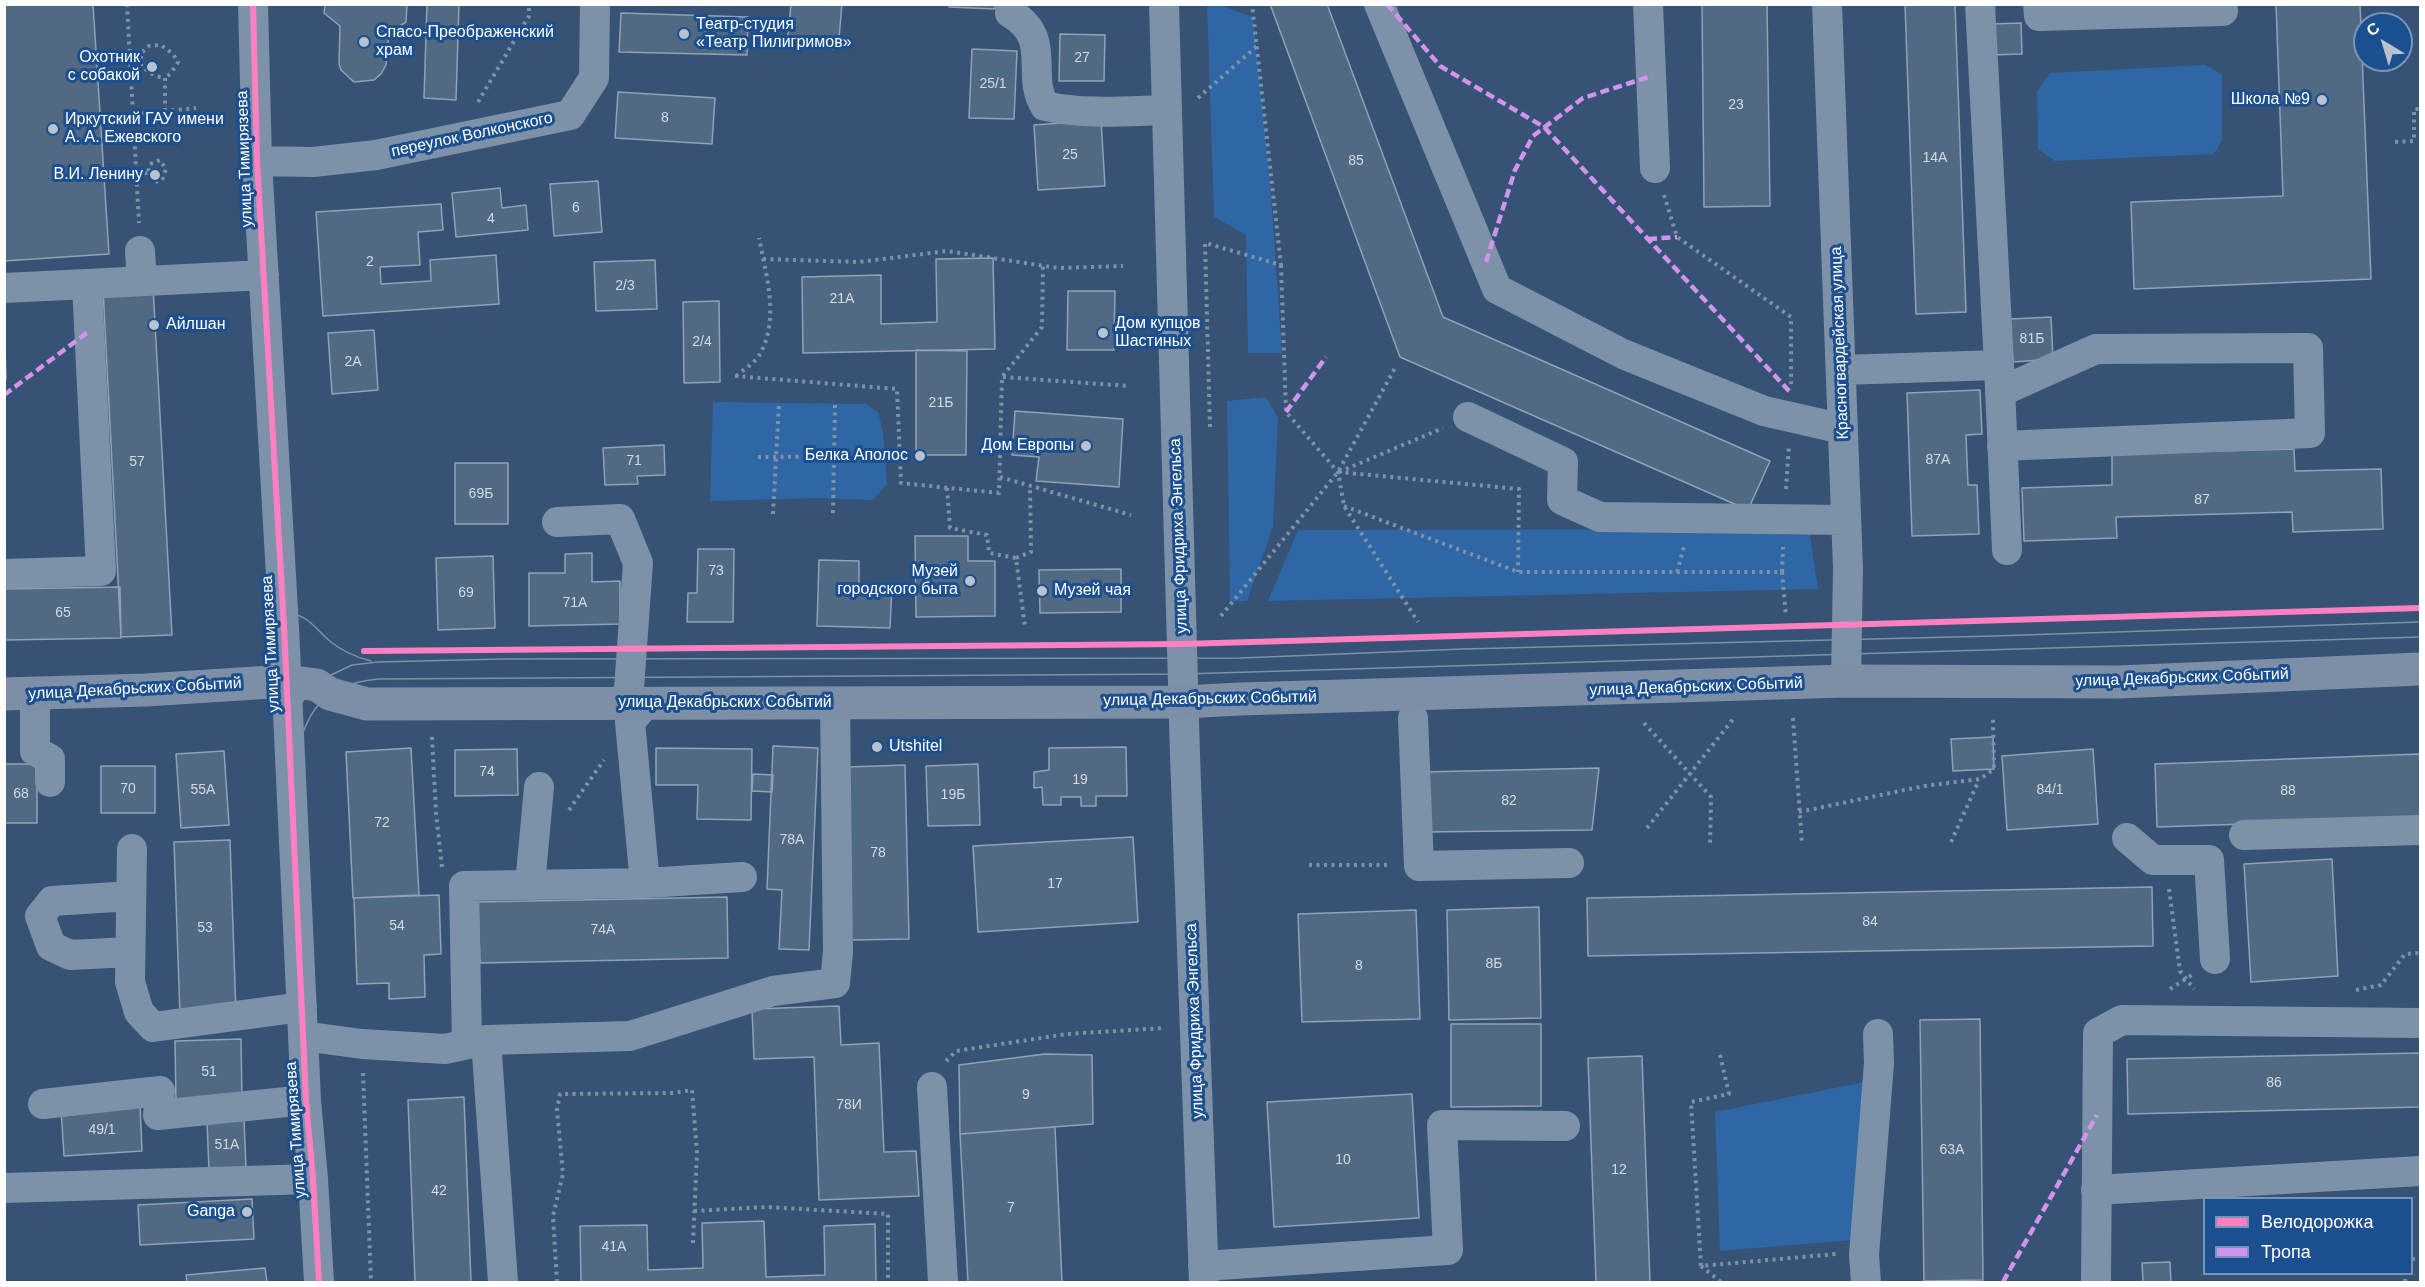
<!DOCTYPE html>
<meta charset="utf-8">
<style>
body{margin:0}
#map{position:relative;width:2425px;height:1287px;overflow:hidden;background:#365274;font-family:Arial,sans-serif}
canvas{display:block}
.frame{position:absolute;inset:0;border:6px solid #fff;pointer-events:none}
.legend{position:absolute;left:2203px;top:1197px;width:210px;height:78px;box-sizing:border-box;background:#1b4f8f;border:2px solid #7695bc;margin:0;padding:8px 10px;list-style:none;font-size:18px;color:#fff}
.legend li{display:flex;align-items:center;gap:12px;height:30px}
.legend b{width:30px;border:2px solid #7695bc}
.north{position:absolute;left:2353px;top:12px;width:60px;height:60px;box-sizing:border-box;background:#1b4f8f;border:2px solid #7695bc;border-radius:50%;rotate:322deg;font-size:16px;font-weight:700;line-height:24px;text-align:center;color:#fff}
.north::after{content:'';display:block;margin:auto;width:21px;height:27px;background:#b9c2ce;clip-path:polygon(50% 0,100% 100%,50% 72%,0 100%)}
</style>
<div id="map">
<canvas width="2425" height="1287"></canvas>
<div class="frame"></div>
<ul class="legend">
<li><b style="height:8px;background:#ff80c0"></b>Велодорожка</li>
<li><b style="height:8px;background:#d193ec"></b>Тропа</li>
</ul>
<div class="north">С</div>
</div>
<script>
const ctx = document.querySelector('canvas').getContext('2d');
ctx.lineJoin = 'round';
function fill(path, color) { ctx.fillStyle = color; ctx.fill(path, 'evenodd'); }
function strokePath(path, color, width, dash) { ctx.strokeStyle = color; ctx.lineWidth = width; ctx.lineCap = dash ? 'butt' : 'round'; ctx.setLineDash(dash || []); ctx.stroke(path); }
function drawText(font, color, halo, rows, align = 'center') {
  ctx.font = font + ' Arial,sans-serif'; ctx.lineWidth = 6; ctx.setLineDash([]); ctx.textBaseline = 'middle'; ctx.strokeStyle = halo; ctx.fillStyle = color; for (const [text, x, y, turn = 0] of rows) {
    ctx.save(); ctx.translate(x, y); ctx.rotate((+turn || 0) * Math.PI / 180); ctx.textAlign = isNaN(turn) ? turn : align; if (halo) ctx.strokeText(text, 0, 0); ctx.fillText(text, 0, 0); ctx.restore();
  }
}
const green = new Path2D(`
 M1207 5H1219L1253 17 1271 194 1282 353H1248L1246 235 1214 217Z
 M2205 65 2222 74V140L2214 154 2055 161 2038 149 2037 91 2050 73Z
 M1266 397 1278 418 1273 527 1247 601 1230 602 1227 401Z
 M713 402 866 404 878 412 883 432 887 484 873 500 816 498 710 501Z
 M1809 529 1818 589 1268 601 1298 530Z
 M1864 1082 1854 1240 1720 1251 1715 1112Z`);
const building = new Path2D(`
 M4 4H93L109 254 4 261Z
 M325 4H407L406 22 389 33 386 65 381 74 374 80 354 82 341 70 339 64 340 26 324 13Z
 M427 4H459L456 100 424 98Z
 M791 4H842L838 49 787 45Z
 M949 4H996L995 9 949 7Z
 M1270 4H1327L1443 317 1770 461 1748 510 1400 357Z
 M1702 4H1767L1770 206 1704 207Z
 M1905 4H1955L1966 312 1916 314Z
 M2276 4H2360L2371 279 2134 289 2131 202 2283 196Z
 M621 13 748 17 747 55 619 52Z
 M2021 23 2022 54 1991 55 1990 24Z
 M1060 34 1105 35 1104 81H1059Z
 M972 49 1017 51 1014 119 969 118Z
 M618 92 715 98 712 144 615 138Z
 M1101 120 1105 186 1038 190 1034 125Z
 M598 181 602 232 554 236 550 184Z
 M500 188 502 208 526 205 528 230 456 237 452 193Z
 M441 204 443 230 418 232 420 265 380 267 381 284 431 281 430 260 496 255 499 304 323 316 316 212Z
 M993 258 995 349 803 353 802 277 881 275V324L937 322 936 259Z
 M655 260 657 309 596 311 594 262Z
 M153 286 172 635 121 637 103 289Z
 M1068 291H1115L1114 350H1067Z
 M719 301 720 382 684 383 683 302Z
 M2051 317 2053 359 2013 362 2010 319Z
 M4 320 6 379H4Z
 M374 330 378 390 332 394 328 333Z
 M916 350 967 351 966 455H916Z
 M1980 390 1982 434 1966 435 1968 485H1977L1979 534 1912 536 1907 393Z
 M1015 411 1123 419 1119 487 1036 481 1039 457 1012 455Z
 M664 445 665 475 637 476 638 484 605 485 603 448Z
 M2294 449 2295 471 2381 469 2383 529 2293 532 2292 512 2116 517 2117 538 2024 541 2022 488 2112 485V454Z
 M455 463H508V524H455Z
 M915 536H968V561H995V616L916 617Z
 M698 549H734L733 622H687L688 593H697Z
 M592 553V582L620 581V624L529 626V573H565V554Z
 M493 556 495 628 438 630 436 558Z
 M819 560 859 561V585L892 586 890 628 817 626Z
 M1121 569V612L1040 613 1039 570Z
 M120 587 121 638 4 640V589Z
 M1993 737 1994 769 1953 771 1951 739Z
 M773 746 818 748 809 950 779 949 782 890 767 889Z
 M1126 747 1127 796H1096V806H1081V797H1061V805H1043L1042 787 1034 788V772L1049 770V748Z
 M411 748 419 895 353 898 346 752Z
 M656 748 752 749 751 820 697 819 698 785H656Z
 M517 749 518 795 455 796V750Z
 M2093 749 2098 824 2007 830 2002 756Z
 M224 751 229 825 181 828 176 754Z
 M2420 754V818L2157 827 2155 764Z
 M4 764H37V823H4Z
 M978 764 980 825 928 826 926 766Z
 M905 765 909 939 851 940 847 767Z
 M101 766H155V813H101Z
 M1599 768 1592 830 1424 832 1422 772Z
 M753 774 773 775 772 792 752 791Z
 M1133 837 1138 922 978 932 973 846Z
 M230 840 236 1014 180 1016 174 842Z
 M2332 859 2338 976 2251 982 2244 864Z
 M2152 887 2153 946 1588 956 1587 898Z
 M439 895 441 954 424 955 425 997 389 999V983L357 984 354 898Z
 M727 897 728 958 480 963 478 902Z
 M1539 907 1541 1018 1449 1020 1447 910Z
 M1416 910 1420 1019 1302 1022 1298 914Z
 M839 1006 841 1045 879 1043 884 1152 916 1151 919 1196 819 1200 814 1057 754 1059 752 1009Z
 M1980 1019 1983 1280 1924 1281 1920 1020Z
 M1451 1024H1541V1106L1451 1107Z
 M241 1039 242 1103 176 1104 175 1041Z
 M2420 1053V1107L2128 1114 2127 1059Z
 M1045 1054 1092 1055 1093 1124 960 1134 959 1065Z
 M1642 1056 1650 1282H1596L1588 1058Z
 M1412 1094 1419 1218 1274 1227 1267 1102Z
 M464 1097 471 1282H415L408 1100Z
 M140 1104 142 1151 64 1156 61 1109Z
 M244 1120 246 1168 209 1170 207 1122Z
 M1055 1127 1062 1282H968L960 1134Z
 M252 1199 254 1239 140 1245 138 1205Z
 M764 1221 766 1277 825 1275 824 1226 875 1224 876 1282H581L580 1226 647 1225 648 1270 703 1268 702 1223Z
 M2170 1262 2171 1282H2143L2142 1263Z
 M265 1268 267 1282H187L186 1275Z`);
const path = new Path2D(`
 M127 4 139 223
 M1198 98 1257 46
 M478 102 529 16V4
 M165 111V78L155 76 141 66V53L149 46 161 45 173 54 178 62 171 73 165 78
 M134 114 196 108
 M2395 142 2414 141V109H2420
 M137 174 148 173 155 182 162 180 166 169 160 160 150 164 148 173
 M1664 195 1677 237 1791 317V387
 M763 259 859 262 947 251 1058 268 1123 266
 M1281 265 1286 412 1338 472 1344 506 1418 622
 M735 376 897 389 901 483 999 493 1002 377 1042 327 1043 265
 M736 376C743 370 756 362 760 354 780 318 766 275 759 238
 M1003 377 1128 386
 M1210 427 1205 243 1281 265 1252 4
 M758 457 900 456
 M1338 472 1519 489 1518 572
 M1339 472 1443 428
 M1000 477 1131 515
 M947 488 950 528 987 535 989 553 1016 558 1025 627
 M1786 489 1789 445
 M1344 506 1518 572H1782L1786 616
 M833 513 835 403
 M773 514 779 403
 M1016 558 1031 552 1030 486
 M1677 572 1684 547
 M1782 572 1783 547
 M1221 616 1338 472 1395 368
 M1793 718 1802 844
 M1644 723 1711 797 1710 845
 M432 737 436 813 442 867
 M569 810 604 760
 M1799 812 1924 786 1980 779 1994 769 1993 718
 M1647 828 1734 718
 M1951 842 1979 780
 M1309 865H1390
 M2169 889 2180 971 2194 989
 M2170 989 2192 975
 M2356 990 2381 985 2405 954 2420 953
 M1720 1055 1729 1094 1691 1102 1701 1266 1836 1254
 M946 1061 956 1051 1067 1034 1164 1028
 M363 1073 371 1282
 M694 1211 767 1207 888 1214V1282
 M2412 1259 2420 1258
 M1701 1266 1721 1282
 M557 1282 553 1216 563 1174 557 1110 560 1094 673 1093 692 1090 697 1153 693 1243
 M2405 1282 2406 1274`);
const minor = new Path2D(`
 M253 4 257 161 284 627 306 1100 313 1179 319 1282
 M1164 4 1185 755 1204 1282
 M1379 4 1497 289 1623 354 1764 411 1843 429
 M1648 4 1655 168
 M1827 4 1848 568 1846 681
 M1980 4 1999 365
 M2038 4 2039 16 2223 11
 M1010 13C1054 38 1025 75 1045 106 1084 115 1127 111 1167 110
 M257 161 313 162 376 155 570 115 594 78 595 4
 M140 251 142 281
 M4 288 87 284
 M1841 370 1999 365 2007 550
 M2000 392 2096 349 2308 348 2310 433 2002 446
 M1468 417 1563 462 1562 500 1600 517 1846 520
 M557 522 620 519 638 563 628 703
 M4 574 101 571 87 284 264 275
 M35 693V751L50 759V782
 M1413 718 1419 866 1569 863
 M2244 835 2420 830
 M2127 838 2153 860H2209L2215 959
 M132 849 130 982 139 1012 153 1027 302 1007
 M645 883 630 722 647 702
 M530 885 539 787
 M130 952 70 955 51 946 40 916 52 901 131 896
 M303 1036 362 1044 445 1049 486 1040 630 1036 773 991 835 983 838 952 835 703
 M486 1040 503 1282
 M467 1044 464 886 645 883 742 877
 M932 1087 943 1282
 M43 1104 160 1091 158 1115 306 1100
 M4 1188 313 1179
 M2096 1190 2420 1171
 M1203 1266 1448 1250 1442 1125 1565 1126
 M1866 1282 1864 1255 1879 1063 1878 1034
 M2096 1282 2098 1033 2122 1020 2420 1023`);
const major = new Path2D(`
 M4 694 146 690 287 681 317 685 330 694 367 704 1183 702 1240 699 1846 681 2119 682 2420 669`);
const tram = new Path2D(`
 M245 4 251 162 308 1282
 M264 4 284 627 293 614
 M293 614 296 712
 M293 614C310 617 318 632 331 642 343 652 356 657 371 661
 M296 760C305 709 326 684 378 679L1183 674 2420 637
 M281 761 286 736 296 712 304 699 317 685 331 675 352 665 378 662 502 659 1241 658 1463 649 1994 636 2420 622
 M301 842 309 1036 325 1282`);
const quiet = new Path2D(`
 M1387 4 1440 66 1544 127 1790 392
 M1648 239 1677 237
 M1486 262 1515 170 1533 136 1583 98 1652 76
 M4 395 88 332
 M1286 412 1326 357
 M2003 1282 2097 1115`);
const cycleway = new Path2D(`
 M253 4 257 161 284 627 306 1100 313 1179 319 1282
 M364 651 1182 644 2420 608`);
const markers = [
 [684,34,6,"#b9c2ce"],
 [364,42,6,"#b9c2ce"],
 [152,67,6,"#b9c2ce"],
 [2322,100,6,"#b9c2ce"],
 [53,129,6,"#b9c2ce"],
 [155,175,6,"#b9c2ce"],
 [154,325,6,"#b9c2ce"],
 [1103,333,6,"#b9c2ce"],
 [1086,446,6,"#b9c2ce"],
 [920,456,6,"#b9c2ce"],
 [970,581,6,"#b9c2ce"],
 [1042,591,6,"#b9c2ce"],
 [877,747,6,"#b9c2ce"],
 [247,1212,6,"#b9c2ce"]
];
const numberNames = [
 ["27",1082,58],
 ["25/1",993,84],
 ["23",1736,105],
 ["8",665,118],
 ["25",1070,155],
 ["14А",1935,158],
 ["85",1356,161],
 ["6",576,208],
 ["4",491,219],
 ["2",370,262],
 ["2/3",625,286],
 ["21А",842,299],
 ["81Б",2032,339],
 ["2/4",702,342],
 ["2А",353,362],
 ["21Б",941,403],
 ["87А",1938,460],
 ["71",634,461],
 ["57",137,462],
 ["69Б",481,494],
 ["87",2202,500],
 ["73",716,571],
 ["69",466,593],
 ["71А",575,603],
 ["65",63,613],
 ["74",487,772],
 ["19",1080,780],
 ["70",128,789],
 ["55А",203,790],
 ["84/1",2050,790],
 ["88",2288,791],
 ["68",21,794],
 ["19Б",953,795],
 ["82",1509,801],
 ["72",382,823],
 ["78А",792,840],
 ["78",878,853],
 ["17",1055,884],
 ["84",1870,922],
 ["54",397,926],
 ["53",205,928],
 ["74А",603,930],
 ["8Б",1494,964],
 ["8",1359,966],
 ["51",209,1072],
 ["86",2274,1083],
 ["9",1026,1095],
 ["78И",849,1105],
 ["49/1",102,1130],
 ["51А",227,1145],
 ["63А",1952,1150],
 ["10",1343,1160],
 ["12",1619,1170],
 ["42",439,1191],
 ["7",1011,1208],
 ["41А",614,1247]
];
const poiNames = [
 ["Театр-студия",696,25],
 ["«Театр Пилигримов»",696,43],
 ["Спасо-Преображенский",376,33],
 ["храм",376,51],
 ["Охотник",140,58,"right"],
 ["с собакой",140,76,"right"],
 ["Школа №9",2310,100,"right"],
 ["Иркутский ГАУ имени",65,120],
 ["А. А. Ежевского",65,138],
 ["В.И. Ленину",143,175,"right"],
 ["Дом купцов",1115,324],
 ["Шастиных",1115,342],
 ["Айлшан",166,325],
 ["Дом Европы",1074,446,"right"],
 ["Белка Аполос",908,456,"right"],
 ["Музей",958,572,"right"],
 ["городского быта",958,590,"right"],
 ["Музей чая",1054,591],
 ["Utshitel",889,747],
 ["Ganga",235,1212,"right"]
];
const streetNames = [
 ["переулок Волконского",472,135,-12],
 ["улица Тимирязева",245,159,-92],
 ["Красногвардейская улица",1840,343,-92],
 ["улица Фридриха Энгельса",1179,536,-92],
 ["улица Тимирязева",271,644,-93],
 ["улица Декабрьских Событий",2182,678,-2],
 ["улица Декабрьских Событий",1696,687,-2],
 ["улица Декабрьских Событий",135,689,-3],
 ["улица Декабрьских Событий",1210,699,-1],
 ["улица Декабрьских Событий",725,703],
 ["улица Фридриха Энгельса",1195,1021,-92],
 ["улица Тимирязева",296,1130,-94]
];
fill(green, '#2f66a5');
fill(building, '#526984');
strokePath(building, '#92a2b6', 1.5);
strokePath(path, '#7d92a8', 4, [3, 4.5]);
strokePath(minor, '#7d92a8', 30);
strokePath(major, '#7d8ea7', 33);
strokePath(tram, '#7e92a7', 1.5);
strokePath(quiet, '#d193ec', 4.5, [9, 4.5]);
strokePath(cycleway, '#ff80c0', 6);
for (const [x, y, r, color] of markers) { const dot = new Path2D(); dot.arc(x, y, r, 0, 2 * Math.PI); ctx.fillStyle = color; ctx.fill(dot); strokePath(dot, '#1b4f8f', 2); }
drawText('14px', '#d4dae0', null, numberNames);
drawText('16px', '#fff', '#1b4f8f', poiNames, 'left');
drawText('16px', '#fff', '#1b4f8f', streetNames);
</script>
